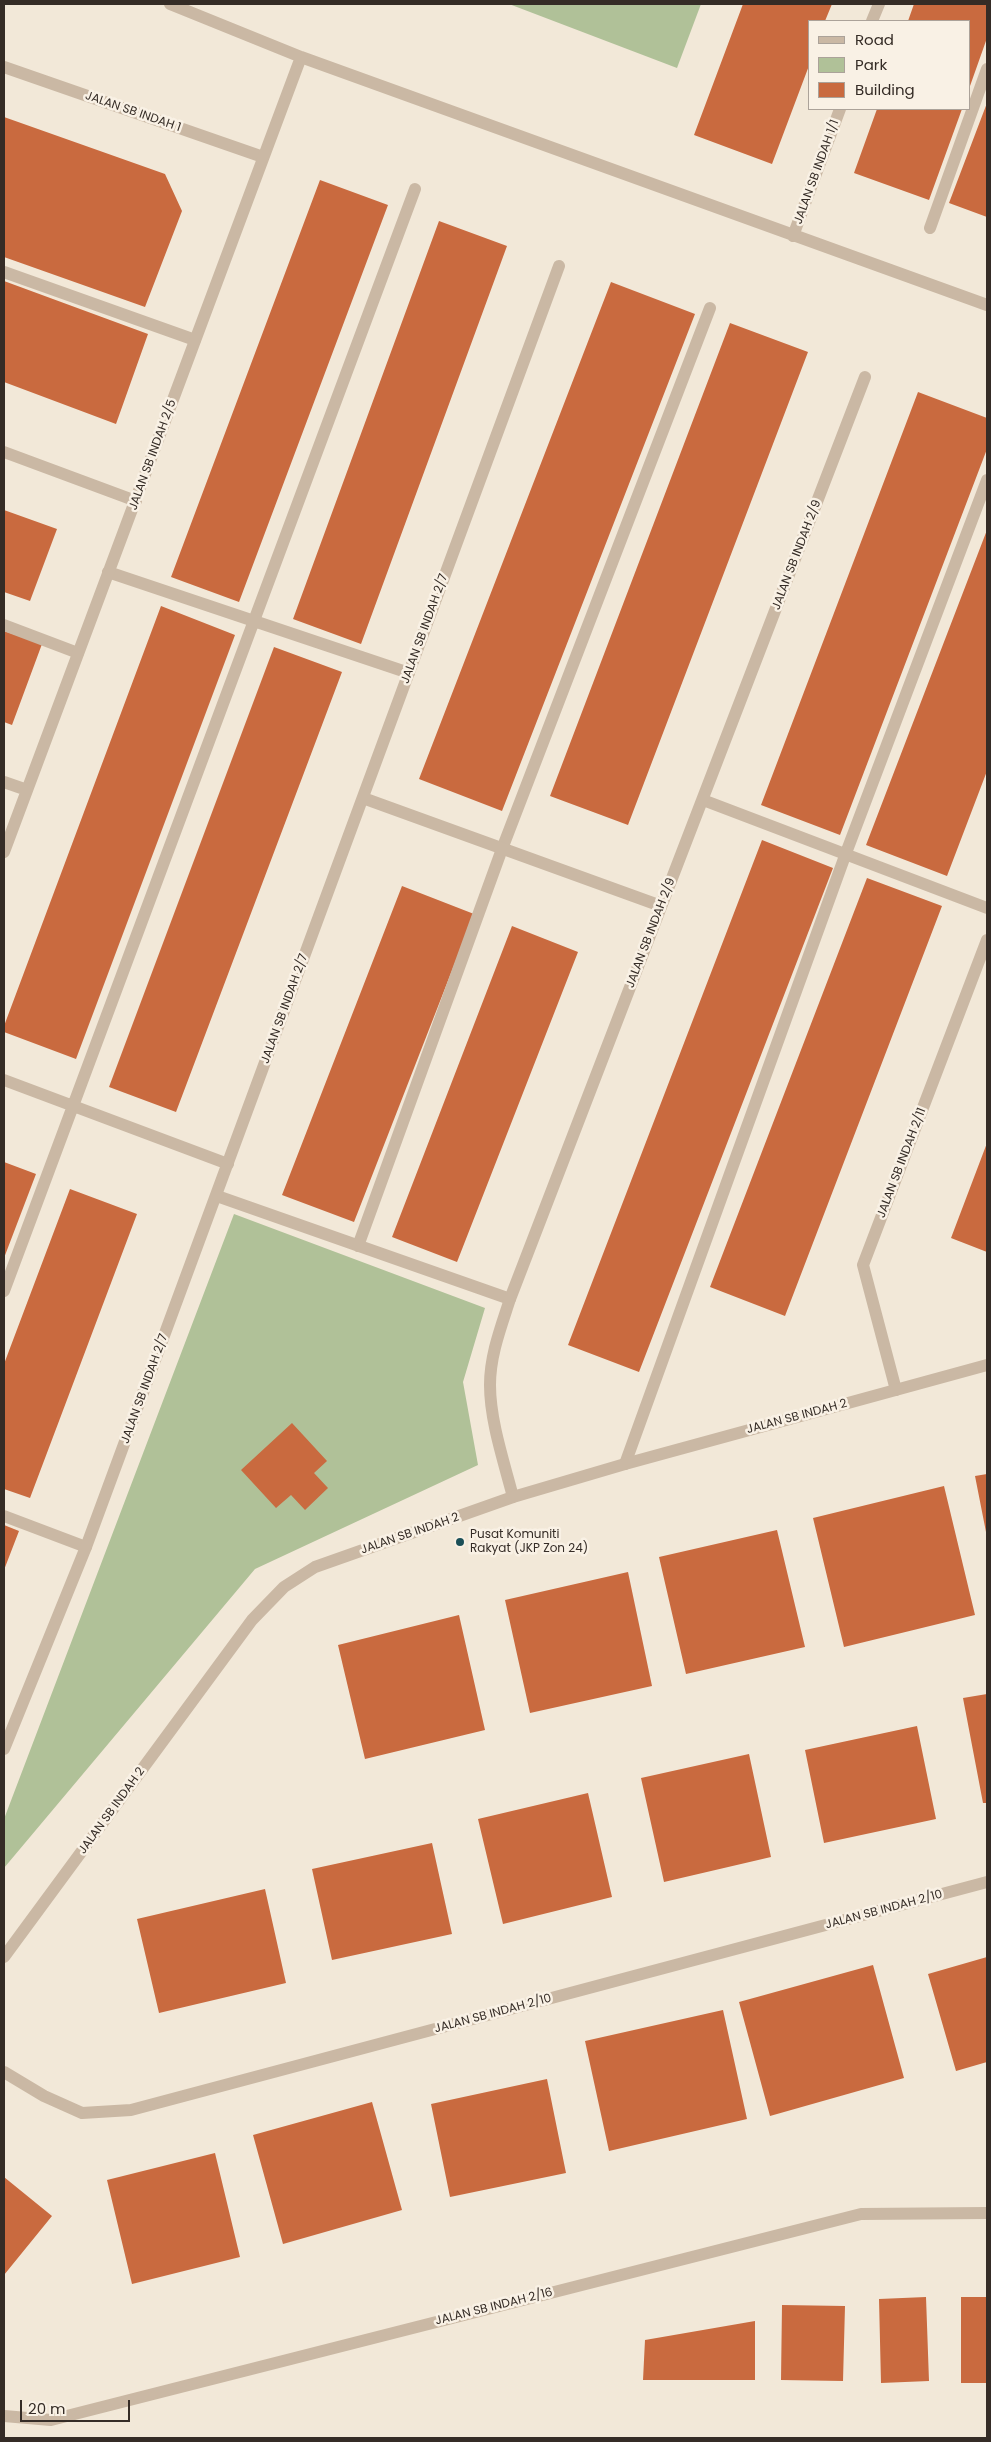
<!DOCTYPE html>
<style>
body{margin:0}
#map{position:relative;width:991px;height:2442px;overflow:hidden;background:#f2e8d8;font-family:Poppins,sans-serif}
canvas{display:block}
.frame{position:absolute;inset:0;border:5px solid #352c26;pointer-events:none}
.legend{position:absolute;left:808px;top:20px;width:162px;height:90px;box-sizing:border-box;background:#f9f1e5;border:1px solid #aba299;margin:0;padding:6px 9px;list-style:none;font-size:15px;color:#352c26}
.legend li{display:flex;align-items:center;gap:10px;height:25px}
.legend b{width:25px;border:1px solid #aba299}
.scale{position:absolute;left:20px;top:2400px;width:110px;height:22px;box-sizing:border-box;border:2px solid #352c26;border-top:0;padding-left:6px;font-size:15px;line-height:18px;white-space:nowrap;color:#352c26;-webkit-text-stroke:4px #f9f1e5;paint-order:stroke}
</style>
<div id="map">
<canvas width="991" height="2442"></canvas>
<div class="frame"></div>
<ul class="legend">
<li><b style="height:6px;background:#cab8a4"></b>Road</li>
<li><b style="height:14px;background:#b0c198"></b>Park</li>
<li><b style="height:14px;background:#c96a3f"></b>Building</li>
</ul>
<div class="scale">20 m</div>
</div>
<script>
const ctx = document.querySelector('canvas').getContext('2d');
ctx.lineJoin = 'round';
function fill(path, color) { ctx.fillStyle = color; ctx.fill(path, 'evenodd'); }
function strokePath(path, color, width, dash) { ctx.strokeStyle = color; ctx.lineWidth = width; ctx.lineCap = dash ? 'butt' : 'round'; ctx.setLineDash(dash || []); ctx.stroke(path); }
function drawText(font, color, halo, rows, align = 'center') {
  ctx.font = font + ' Poppins,sans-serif'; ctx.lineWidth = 5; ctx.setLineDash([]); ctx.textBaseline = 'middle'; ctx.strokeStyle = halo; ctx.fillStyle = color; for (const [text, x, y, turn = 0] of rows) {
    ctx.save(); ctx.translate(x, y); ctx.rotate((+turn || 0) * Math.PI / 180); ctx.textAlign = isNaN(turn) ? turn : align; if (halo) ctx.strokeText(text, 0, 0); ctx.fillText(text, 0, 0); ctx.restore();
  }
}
const green = new Path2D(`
 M509 4H701L677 68Z
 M234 1214 485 1308 463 1382 478 1465 255 1569 4 1868V1819Z`);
const building = new Path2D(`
 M743 4H832L825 21H810V63L772 164 694 135Z
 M914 4H987V38L970 86V21H908Z
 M987 103V217L949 203Z
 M877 109H962L929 200 854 173Z
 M4 117 165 174 182 211 145 307 4 257Z
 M320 180 388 205 239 602 171 577Z
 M439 221 507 246 361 644 293 619Z
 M4 281 148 334 116 424 4 382Z
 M611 282 695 314 502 811 419 779Z
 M730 323 808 352 628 825 550 796Z
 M918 392 987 418V449L840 835 761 805Z
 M4 510 57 529 30 601 4 592Z
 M987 530V771L947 876 866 845Z
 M161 606 235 635 76 1059 4 1032V1026Z
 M4 631 42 644 12 725 4 722Z
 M274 647 342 672 176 1112 109 1087Z
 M762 840 833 868 639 1372 568 1345Z
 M867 878 942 906 785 1316 710 1287Z
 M402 886 474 914 354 1222 282 1195Z
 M512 926 578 952 457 1262 392 1237Z
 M987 1143V1252L951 1238Z
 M4 1162 36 1174 4 1258Z
 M70 1189 137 1214 30 1498 4 1489V1364Z
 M292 1423 327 1461 314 1473 328 1488 305 1510 291 1495 276 1508 241 1470Z
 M987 1474V1532H986L975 1476Z
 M944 1486 975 1615 844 1647 813 1518Z
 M4 1525 19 1531 4 1570Z
 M777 1530 805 1647 686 1674 659 1557Z
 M628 1572 652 1686 530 1713 505 1600Z
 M459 1615 485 1730 365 1759 338 1645Z
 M987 1694V1803H983L963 1698Z
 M917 1726 936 1819 824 1843 805 1750Z
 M749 1754 771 1857 664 1882 641 1778Z
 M588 1793 612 1897 503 1924 478 1819Z
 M432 1843 452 1934 332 1960 312 1869Z
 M265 1889 286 1983 159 2013 137 1919Z
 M987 1957V2062L956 2071 928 1974Z
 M873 1965 904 2078 770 2116 739 2002Z
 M723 2010 747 2119 609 2151 585 2041Z
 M547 2079 566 2173 450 2197 431 2104Z
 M372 2102 402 2210 283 2244 253 2135Z
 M215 2153 240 2257 132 2284 107 2180Z
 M4 2177 52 2216 4 2275Z
 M926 2297 929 2381 881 2383 879 2299Z
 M961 2297H987V2383H961Z
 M782 2305 845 2306 843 2381 781 2380Z
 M755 2321V2380H643L645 2340Z`);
const service = new Path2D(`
 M4 67 263 157
 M930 228 987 69
 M4 272 195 340
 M108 572 409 673
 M4 625 78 653
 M703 800 987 908
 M4 1080 228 1164
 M217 1196 510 1299
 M358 1246 502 849 710 308
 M4 1291 415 189
 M625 1464 846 853 987 480
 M4 1516 86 1547`);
const minor = new Path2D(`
 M170 4 301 57 987 305
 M872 21 879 4
 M793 236 840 109
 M4 452 136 501
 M4 782 27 790
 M363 798 661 906
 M4 852 301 57
 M896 1390 863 1265 987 940
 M513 1497C504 1462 490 1421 490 1385 490 1355 501 1327 510 1299L865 377
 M4 1749 86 1547 559 266
 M4 2072 44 2096 82 2113 131 2110 987 1882
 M4 2416 51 2420 861 2214 987 2213`);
const tertiary = new Path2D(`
 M4 1957 252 1620 284 1587 315 1567 513 1497 625 1464 987 1365`);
const markers = [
 [460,1542,5,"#1b4f57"]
];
const streetNames = [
 ["JALAN SB INDAH 1",133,112,19],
 ["JALAN SB INDAH 1/1",817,172,-70],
 ["JALAN SB INDAH 2/5",153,455,-70],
 ["JALAN SB INDAH 2/9",797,555,-69],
 ["JALAN SB INDAH 2/7",425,629,-70],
 ["JALAN SB INDAH 2/9",651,933,-69],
 ["JALAN SB INDAH 2/7",285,1009,-70],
 ["JALAN SB INDAH 2/11",902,1163,-69],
 ["JALAN SB INDAH 2/7",145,1389,-70],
 ["JALAN SB INDAH 2",797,1417,-15],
 ["JALAN SB INDAH 2",410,1534,-19],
 ["JALAN SB INDAH 2",112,1811,-54],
 ["JALAN SB INDAH 2/10",884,1910,-15],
 ["JALAN SB INDAH 2/10",493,2014,-15],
 ["JALAN SB INDAH 2/16",494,2307,-14]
];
const poiNames = [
 ["Pusat Komuniti",470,1535],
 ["Rakyat (JKP Zon 24)",470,1549]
];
fill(green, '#b0c198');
fill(building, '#c96a3f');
strokePath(service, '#cab8a4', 12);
strokePath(minor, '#cab8a4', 12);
strokePath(tertiary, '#cab8a4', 12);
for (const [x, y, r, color] of markers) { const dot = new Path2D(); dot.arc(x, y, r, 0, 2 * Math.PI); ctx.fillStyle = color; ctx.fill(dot); strokePath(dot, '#f9f1e5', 2); }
drawText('12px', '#352c26', '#f9f1e5', streetNames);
drawText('12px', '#352c26', '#f9f1e5', poiNames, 'left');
</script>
